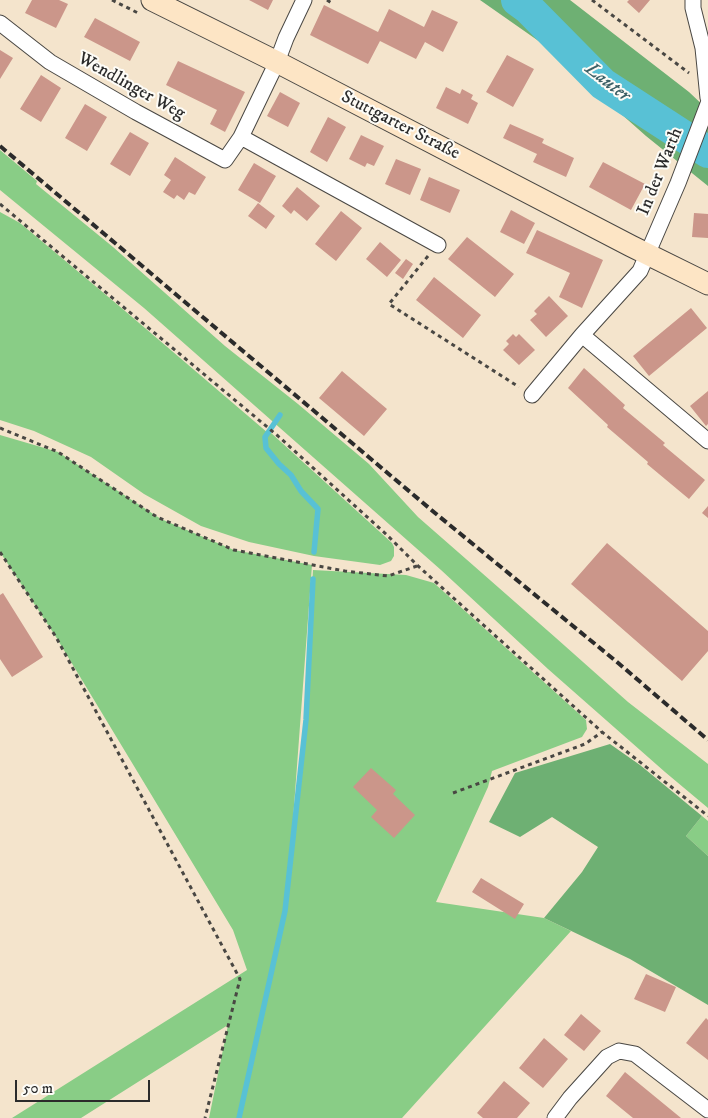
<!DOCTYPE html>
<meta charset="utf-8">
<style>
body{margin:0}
#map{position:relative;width:708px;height:1118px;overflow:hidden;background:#f4e4cc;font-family:"IM FELL DW Pica",serif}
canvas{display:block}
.scale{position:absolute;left:15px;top:1080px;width:135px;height:22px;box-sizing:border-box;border:2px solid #2b2b2b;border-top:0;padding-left:6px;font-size:15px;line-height:18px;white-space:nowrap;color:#2b2b2b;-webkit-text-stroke:4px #fdfcf7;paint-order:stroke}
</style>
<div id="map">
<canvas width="708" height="1118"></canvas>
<div class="scale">50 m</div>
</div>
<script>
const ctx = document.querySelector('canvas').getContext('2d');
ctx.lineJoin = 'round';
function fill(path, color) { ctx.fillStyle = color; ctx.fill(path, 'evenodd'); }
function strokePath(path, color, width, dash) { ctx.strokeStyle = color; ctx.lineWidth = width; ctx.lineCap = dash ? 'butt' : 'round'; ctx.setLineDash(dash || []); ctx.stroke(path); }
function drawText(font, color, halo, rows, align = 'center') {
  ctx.font = font + ' "IM FELL DW Pica",serif'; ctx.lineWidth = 4; ctx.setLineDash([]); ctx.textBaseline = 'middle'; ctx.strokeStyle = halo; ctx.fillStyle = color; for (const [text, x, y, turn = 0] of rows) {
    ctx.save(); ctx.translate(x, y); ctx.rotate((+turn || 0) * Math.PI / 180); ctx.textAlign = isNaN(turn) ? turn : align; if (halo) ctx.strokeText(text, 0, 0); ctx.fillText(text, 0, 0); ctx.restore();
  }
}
const green = new Path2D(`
 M0 150 37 181 36 184 113 247 225 346 298 404 369 464 418 517 474 566 556 638 628 702 708 764V808L665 772 548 669 441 570 144 308 0 190Z
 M0 212 20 223 118 305 268 433 267 435 270 432 392 543 394 547V556L391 561 380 565 314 556 249 542 201 526 144 494 91 457 34 431 0 420Z
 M0 435 58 452 161 519 234 550 312 565 289 873 302 758 313 570 406 575 434 583 586 720 587 729 582 737 492 771 488 787 436 902 544 918 571 931 402 1118H209L228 1025 81 1118H12L247 970 233 930 56 637 0 552Z
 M702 816 708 821V856L686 836Z`);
const forest = new Path2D(`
 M480 0H570L689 92 708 110V186L646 136 540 42Z
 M610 744 640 765 702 816 686 836 708 856V1005L630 959 544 918 582 872 598 847 552 817 520 837 489 822 515 773Z`);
const stream = new Path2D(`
 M280 415 265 437 266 448 279 464 291 475 301 491 318 509 314 552
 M239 1118 285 911 306 720 313 579`);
const river = new Path2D(`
 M517 0 528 8 603 84 708 152`);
const building = new Path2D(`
 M32 0H59L68 4 56 28 25 13Z
 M249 0H273L268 10Z
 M629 0H650L639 13 627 2Z
 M324 5 378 32 389 9 424 27 432 10 458 22 443 52 425 42 416 59 380 41 368 64 310 35Z
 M95 18 140 42 130 61 84 37Z
 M0 50 13 58 0 79Z
 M507 55 534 69 513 107 486 92Z
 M178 61 245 92 225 132 210 124 217 110 166 85Z
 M41 75 61 88 41 122 20 109Z
 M446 87 460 94 462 89 473 95 471 99 478 103 468 124 436 108Z
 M280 92 300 103 288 127 267 116Z
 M85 104 107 117 87 151 65 138Z
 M328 117 346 127 327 162 310 152Z
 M510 124 544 139 542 143 574 158 566 177 533 162 537 154 503 138Z
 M130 132 149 143 130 176 110 164Z
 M361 135 384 146 374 166 367 163 365 167 349 159Z
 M175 157 206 177 195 195 189 192 184 200 177 195 174 199 163 192 171 180 164 175Z
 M396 159 421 169 410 195 385 184Z
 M603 162 645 184 631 210 589 187Z
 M254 163 276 176 260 203 238 190Z
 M429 177 460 190 450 213 420 200Z
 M297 187 320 206 307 221 294 210 291 214 282 206Z
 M258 203 275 216 266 229 248 216Z
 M511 210 535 223 524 244 500 232Z
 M341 211 362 228 336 261 315 244Z
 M694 213 708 214V238L692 237Z
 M537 230 603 260 582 308 559 297 570 273 526 253Z
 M467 237 514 274 495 297 448 259Z
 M380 242 401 260 387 277 366 259Z
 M406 259 413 264 403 279 395 273Z
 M434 277 481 315 463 338 416 300Z
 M549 296 568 316 546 337 530 320 537 314 534 311Z
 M691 308 707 328 649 376 633 356Z
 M513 334 516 337 519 334 535 350 519 365 503 350 509 344 506 341Z
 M584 368 625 405 623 408 665 443 663 445 705 480 689 499 647 464 648 462 607 427 608 425 568 388Z
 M342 371 387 409 364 436 319 398Z
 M708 391V424L706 426 690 406Z
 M708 506V518L702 513Z
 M607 543 708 631V651L682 681 571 584Z
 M3 593 43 657 12 677 0 659V595Z
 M371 768 396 790 393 794 415 815 394 838 371 817 377 810 353 787Z
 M481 878 524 904 515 919 472 892Z
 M646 974 676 987 665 1012 634 999Z
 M581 1014 601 1031 584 1051 564 1035Z
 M706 1018 708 1020V1060L686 1043Z
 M544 1038 568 1059 543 1088 519 1068Z
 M625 1072 681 1118H633L606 1096Z
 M504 1081 530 1103 517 1118H483L477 1113Z`);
const path = new Path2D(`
 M112 0 138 13
 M327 0 333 4
 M592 0 689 73
 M0 204 278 436 387 535 417 565 602 732 708 816
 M428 256 389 304 519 387
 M0 428 58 452 157 517 234 550 345 571 388 576 417 566
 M0 552 56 637 240 979 205 1118
 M453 793 585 744 602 732`);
const street = new Path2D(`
 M693 0V8L703 48 708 98
 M0 23 50 62 136 112 225 160 241 137 277 62 286 38 304 0
 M241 137 438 245
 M582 335 708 441
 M532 395 582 335 640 271 678 183 708 104
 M555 1118 570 1098 607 1057 619 1051 635 1054 708 1110`);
const secondary = new Path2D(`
 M152 0 277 62 631 246 708 284`);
const rail = new Path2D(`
 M0 146 435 513 617 662 708 740`);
const streetNames = [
 ["Wendlinger Weg",131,87,29],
 ["Stuttgarter Straße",400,126,27],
 ["In der Warth",661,172,-68]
];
const waterNames = [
 ["Lauter",607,83,38]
];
fill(green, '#89cd86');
fill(forest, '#6eb073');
strokePath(stream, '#58c1d5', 5.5);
strokePath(river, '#58c1d5', 32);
fill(building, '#cb968a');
strokePath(street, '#494743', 17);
strokePath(secondary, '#494743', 23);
strokePath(path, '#494743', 3, [4, 4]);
strokePath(street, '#fff', 15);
strokePath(secondary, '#fde5c5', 21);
strokePath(rail, '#2b2b2b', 4, [8, 4]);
drawText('18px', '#2b2b2b', '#fdfcf7', streetNames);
drawText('italic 19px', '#3b6066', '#fdfcf7', waterNames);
</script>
